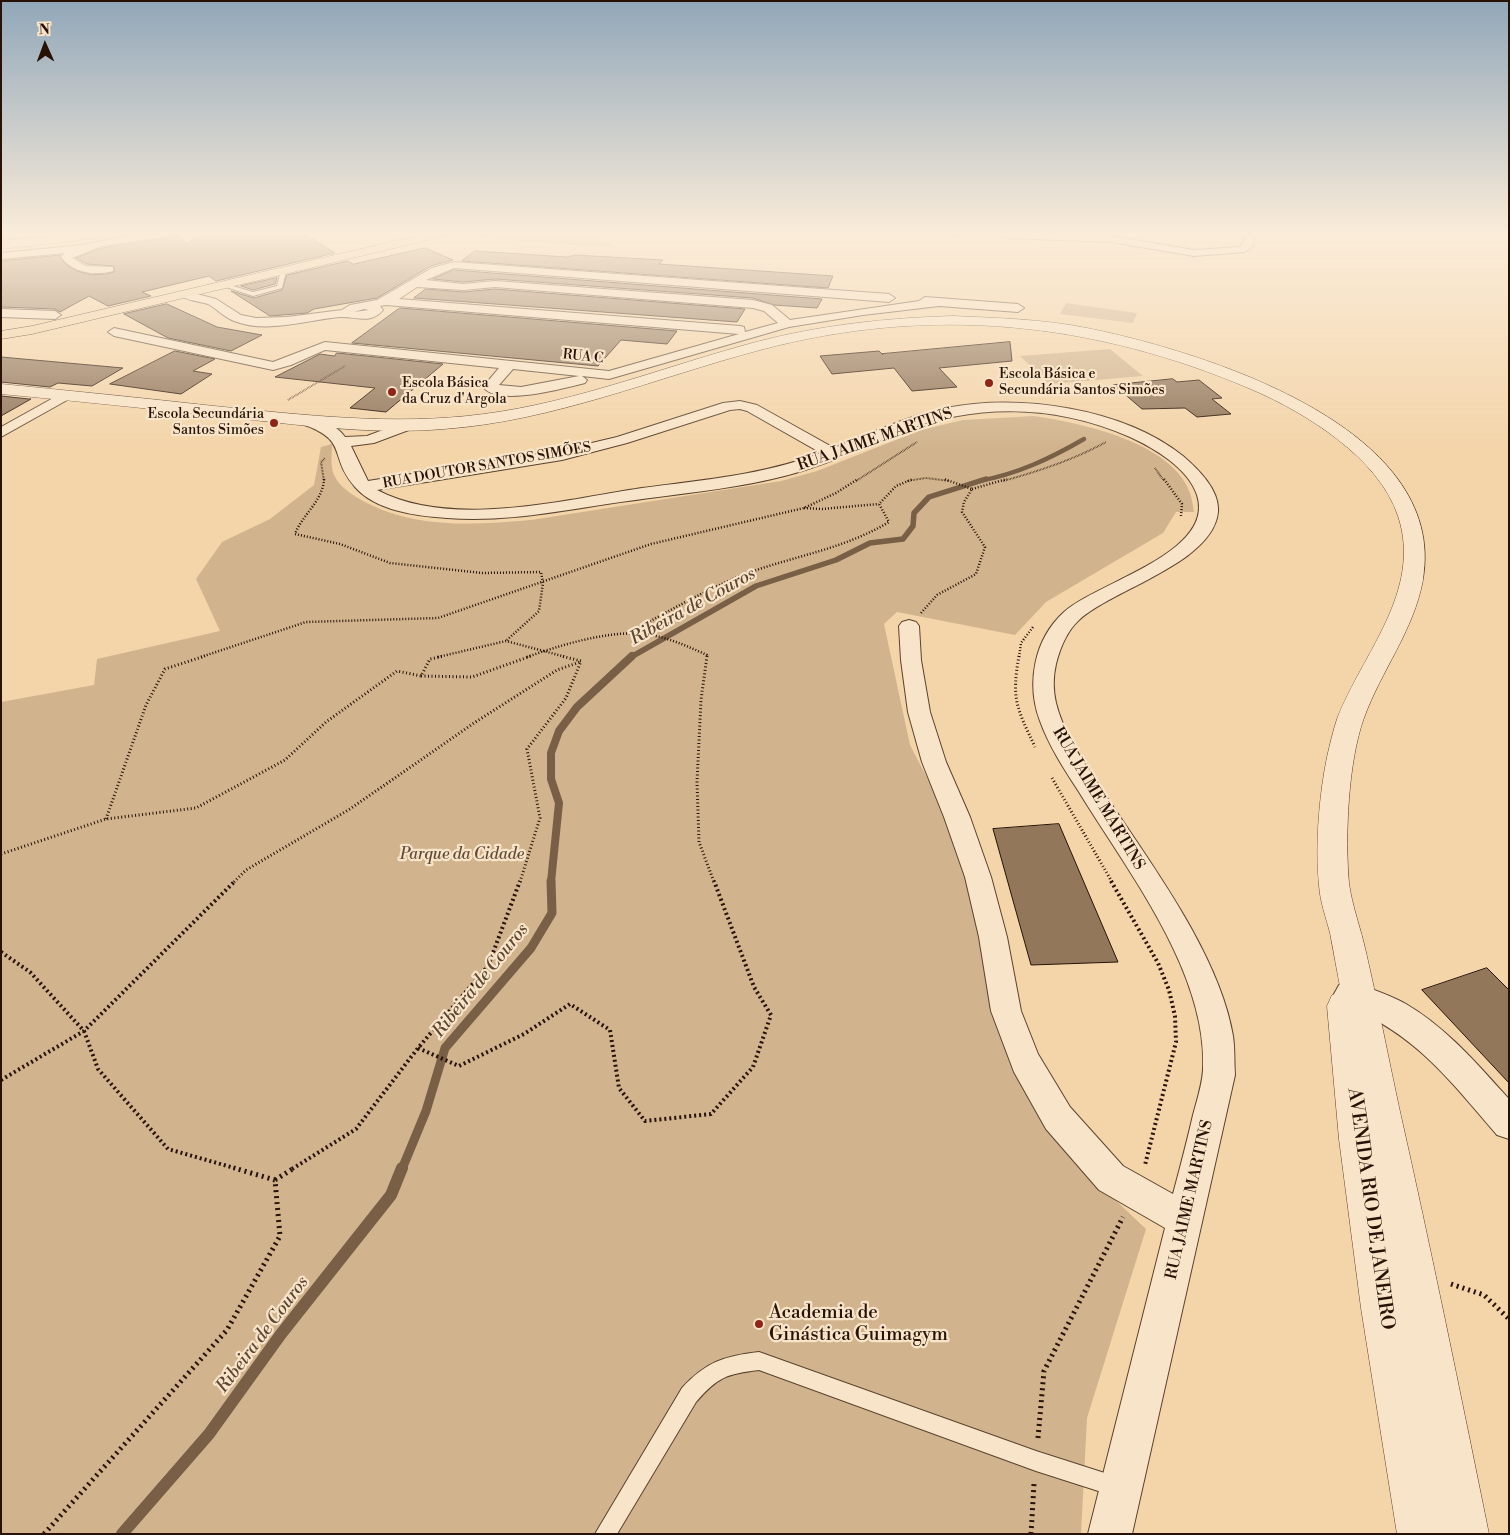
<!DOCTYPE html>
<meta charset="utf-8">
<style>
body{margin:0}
#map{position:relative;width:1510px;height:1535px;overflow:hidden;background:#f4d5aa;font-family:"Libre Bodoni",serif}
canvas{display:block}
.frame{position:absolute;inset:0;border:2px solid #271205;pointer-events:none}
.north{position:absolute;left:20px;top:20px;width:50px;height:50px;-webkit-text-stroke:4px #f8e4c8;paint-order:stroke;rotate:358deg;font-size:14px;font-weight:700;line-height:20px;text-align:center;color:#271205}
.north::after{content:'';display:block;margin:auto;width:18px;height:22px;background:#271205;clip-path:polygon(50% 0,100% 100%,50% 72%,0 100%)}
</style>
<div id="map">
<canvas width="1510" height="1535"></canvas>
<div class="frame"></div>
<div class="north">N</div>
</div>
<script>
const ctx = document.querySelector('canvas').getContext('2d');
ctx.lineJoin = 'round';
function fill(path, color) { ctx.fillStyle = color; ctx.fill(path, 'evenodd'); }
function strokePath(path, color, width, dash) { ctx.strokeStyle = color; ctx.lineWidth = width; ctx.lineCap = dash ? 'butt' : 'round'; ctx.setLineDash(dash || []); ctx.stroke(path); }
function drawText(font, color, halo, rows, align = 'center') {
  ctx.font = font + ' "Libre Bodoni",serif'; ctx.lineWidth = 4.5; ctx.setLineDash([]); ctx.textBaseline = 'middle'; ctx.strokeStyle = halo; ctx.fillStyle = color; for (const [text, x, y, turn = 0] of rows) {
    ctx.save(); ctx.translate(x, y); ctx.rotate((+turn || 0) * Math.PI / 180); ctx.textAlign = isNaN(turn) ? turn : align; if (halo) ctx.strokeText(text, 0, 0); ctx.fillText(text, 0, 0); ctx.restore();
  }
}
const green = new Path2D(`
 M457 233H591L618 248 492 239 463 236Z
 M1066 303 1137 313 1133 323 1060 314Z
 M1110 349 1143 376 1049 384 1020 356Z
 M1034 416C1081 423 1172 442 1190 493 1192 499 1193 506 1194 512H1176L1163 533 1046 602 1015 635 897 612 884 624 910 745 949 820 1075 1162 1146 1229 1087 1418 1081 1534H1V702L94 685 97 659 220 631 196 579 222 542 270 519 314 485 321 447 332 444C332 454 330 466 334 475 339 487 354 496 365 502 417 529 475 525 531 520L781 481 817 471 921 430 963 420Z`);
const streamFar4 = new Path2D(`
 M979 481C1018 474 1051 458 1084 439`);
const streamFar3 = new Path2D(`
 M631 657 756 586 836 560 870 543 903 539 913 526 914 513 929 497 986 479`);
const streamFar2 = new Path2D(`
 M551 882 559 803 551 779V753L559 731 577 707 632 656`);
const streamFar1 = new Path2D(`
 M402 1169 426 1111 445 1048 531 948 552 913 551 881`);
const stream = new Path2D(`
 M122 1534 209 1434 281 1334 391 1195 402 1168`);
const building = new Path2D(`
 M199 233H303L335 253 216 281 209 276 142 292 151 296 108 306 89 296 60 312 55 309 1 307V261L60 255 65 264 77 271 91 275 106 274 114 272V266L87 264 76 258 102 248 168 238 178 234 187 244Z
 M425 248 453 260 431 266 377 298 314 309 307 313 270 316 231 291 254 298 282 290 287 275 348 261 353 264Z
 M475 251 567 257 575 255 663 260 659 264 833 276 828 288 462 261Z
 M454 270 822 299 817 308 774 305 753 298 495 279 463 282 433 279Z
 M277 278 275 284 253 290 241 286Z
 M426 289 463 292 495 289 745 309 737 322 414 298Z
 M167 304 217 327 262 335 231 351 168 338 124 314Z
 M400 308 677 331 667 344 621 340 598 366 352 343Z
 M1010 342 1012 361 939 368 957 387 912 391 894 368 832 374 820 356 879 351 883 355 882 354Z
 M175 351 215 359 193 371 212 374 181 394 110 384Z
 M337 353 443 364 386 412 350 408 375 388 275 377 320 354 334 356Z
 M1 357 123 368 92 386 58 383 50 387 1 382Z
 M1173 379 1177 382 1199 380 1222 398 1212 399 1231 414 1197 417 1185 408 1142 409 1114 385Z
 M1 396 29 399H31L1 416Z
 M1059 824 1118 962 1031 965 993 829Z
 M1487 968 1509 990V1083L1422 990Z`);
const pathFar4 = new Path2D(`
 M288 400 345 366
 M1155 468 1164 481
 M324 481 321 462 325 458
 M856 481 917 442
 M907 481 926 478 950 481
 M1003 481C1039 471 1073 460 1106 442`);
const pathFar3 = new Path2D(`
 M324 479C323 501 302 515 295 534L340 544 390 563 482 573 541 572 543 583 539 611 507 640
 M1164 479 1182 504 1181 516
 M972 489 1007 479
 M804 508 822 509 879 504
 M921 613 937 595 976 574 985 547 962 512 964 502 972 489 944 479
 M629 633C667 612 705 590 745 574 794 556 844 549 889 522L879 504 896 486 913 479
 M201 657 306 622 438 618 651 544 804 508 836 493 858 479
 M438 657 506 641 566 657
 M527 657C561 645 609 630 645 634 667 637 687 646 707 655V657
 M1019 657 1021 643 1033 627`);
const pathFar2 = new Path2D(`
 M707 656 701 700 697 782 699 842 714 882
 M1019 656C1011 700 1017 708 1035 747
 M421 676 472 677 531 656
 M1052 778 1112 882
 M106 819 146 705 165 669 205 656
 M1 854 106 819 196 808 285 760 326 722 397 671 421 676 430 659 444 656
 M234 882 246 870 350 809 474 723 557 670 580 662
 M520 882 540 818 527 749 566 698 581 661 561 656`);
const pathFar1 = new Path2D(`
 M1111 881 1158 963 1169 990 1175 1016 1176 1042 1145 1165
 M1 952 30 972 84 1031 98 1069 168 1149 238 1169
 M418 1048 459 1066 524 1034 570 1004 610 1030 619 1088 645 1121 711 1114 753 1067 771 1015 754 987 714 881
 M1 1080 84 1031 235 881
 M292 1169 356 1129 418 1048 488 966 520 881`);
const path = new Path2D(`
 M275 1180 294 1168
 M1451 1284 1484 1295 1509 1319
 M1038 1438 1044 1371 1123 1217
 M44 1534 227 1330 280 1236 275 1180 234 1168
 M1031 1534 1034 1484`);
const service = new Path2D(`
 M281 270 286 271 282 288 253 296 220 285 223 283 253 292 277 286Z
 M759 1352 1036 1451 1114 1476 1121 1479 1124 1486 1121 1493 1114 1496 1036 1471 759 1370C726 1374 718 1377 696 1402L617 1534H595L682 1388C706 1362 724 1356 759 1352Z`);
const minor = new Path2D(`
 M143 233H173L168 236 102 246 72 258 86 266 113 267V271C94 276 73 273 61 257L65 253 1 259V253L82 245Z
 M950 233H960V234L955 237Z
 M1005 233 1111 236 1194 250 1239 247 1242 245 1247 233H1257L1252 247 1245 252 1194 256 1111 242 1009 238 1005 237Z
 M454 262 889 294 895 298 889 302 454 268 426 280 463 284 495 281 753 300 772 305 790 320 919 301 925 297 1018 304 1024 308 1018 312 939 306 863 315 789 327 609 379 582 376 587 380 585 383C564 388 498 407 483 387L499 368 325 350 291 365 273 370 114 336 108 332 114 328 273 362 325 342 609 371 739 334 386 305 380 306 383 310C371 325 355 316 340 317 306 320 267 334 234 321 224 317 217 309 208 304 199 301 186 301 179 294L185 291 216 299 241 315 256 318 287 317 342 310 350 305 377 300 432 268ZM417 287 463 290 495 287 753 308 764 311 778 323 745 332 744 327 740 326 399 299ZM364 309 369 310 354 312ZM513 369 579 376 521 387 499 385Z
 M1 309 55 311 61 315 55 319 1 317Z
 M64 392 71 396 69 399 1 437V427Z
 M740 401 757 405 834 448C871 433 907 416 946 408 1018 393 1124 408 1183 456 1198 469 1220 490 1218 512 1213 563 1113 589 1079 620 1067 631 1060 648 1056 664 1053 677 1053 690 1056 703 1065 739 1090 771 1110 802 1154 868 1220 957 1233 1036 1235 1049 1234 1062 1235 1075L1132 1534H1088L1165 1228 1099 1190 1046 1129 1014 1072 991 1011 979 937 965 877 944 817 922 762 908 712 901 660 899 626 902 622 909 620 916 622 919 626 921 660 930 712 946 762 970 817 991 877 1007 937 1021 1011 1038 1054 1070 1107 1123 1166 1173 1194C1180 1168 1187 1141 1193 1115 1197 1100 1202 1085 1203 1070 1208 973 1128 872 1079 792 1064 769 1049 746 1040 721 1026 684 1034 639 1064 612 1097 582 1216 553 1197 495 1188 468 1154 448 1130 437 1055 404 976 403 900 432 858 449 816 470 772 479 725 490 676 494 628 501 568 509 508 523 447 518 417 516 376 511 355 487 327 455 351 440 299 423L297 420 304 416C320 420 335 423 345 437L367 436 404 422H414L416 425 414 428 374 443 351 446 368 481 562 450 617 437 723 403ZM740 409 747 411 821 453C763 475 703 480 642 488 562 500 451 529 377 490L562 460 627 443 730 410Z
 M1349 981C1369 988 1388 994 1406 1004 1447 1028 1478 1065 1509 1099V1139L1497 1135C1447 1077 1413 1031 1339 1003L1334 994 1339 985Z`);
const tertiary = new Path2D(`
 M80 233H123L117 236 1 249V241Z
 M953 316C997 318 1042 319 1087 328 1200 351 1450 426 1423 580 1414 630 1381 671 1364 718 1348 762 1345 836 1349 883 1352 906 1361 929 1366 952 1378 1004 1388 1056 1399 1107 1431 1249 1460 1391 1489 1534H1397L1361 1308 1339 1139 1327 1006 1332 995 1341 992C1337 972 1334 953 1330 933 1326 917 1320 902 1319 885 1315 846 1319 796 1327 757 1330 744 1333 731 1337 719 1362 654 1423 591 1398 516 1379 458 1306 413 1253 390 1093 321 929 305 760 350 655 378 554 421 444 429 372 435 299 425 227 417 152 409 77 401 1 394V384C72 391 143 398 214 406 304 415 394 426 484 414 577 402 666 366 756 342 821 325 886 318 953 316Z`);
const primary = new Path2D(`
 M429 233H451L445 236 32 334 1 339V331L32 326Z`);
const markers = [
 [989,383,5,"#8f2418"],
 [392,392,5,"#8f2418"],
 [274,423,5,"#8f2418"],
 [759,1324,5,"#8f2418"]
];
const farStreetnames = [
 ["RUA C",583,357,6],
 ["RUA DOUTOR SANTOS SIMÕES",487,466,-10]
];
const farPoinames = [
 ["Escola Básica e",999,375],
 ["Secundária Santos Simões",999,391],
 ["Escola Básica",402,384],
 ["da Cruz d'Argola",402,400],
 ["Escola Secundária",264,415,"right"],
 ["Santos Simões",264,431,"right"]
];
const streetNames = [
 ["RUA JAIME MARTINS",875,440,-19],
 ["RUA JAIME MARTINS",1098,799,59],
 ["RUA JAIME MARTINS",1190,1200,-77]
];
const parkNames = [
 ["Parque da Cidade",462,855]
];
const waterNames = [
 ["Ribeira de Couros",693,607,-29],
 ["Ribeira de Couros",481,981,-51],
 ["Ribeira de Couros",263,1335,-53]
];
const nearStreetnames = [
 ["AVENIDA RIO DE JANEIRO",1370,1209,82]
];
const nearPoinames = [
 ["Academia de",769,1313],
 ["Ginástica Guimagym",769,1335]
];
fill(green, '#d1b48e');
strokePath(streamFar4, '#785f46', 4.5);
strokePath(streamFar3, '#785f46', 5.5);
strokePath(streamFar2, '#785f46', 8);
strokePath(streamFar1, '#785f46', 9);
strokePath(stream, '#785f46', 12);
fill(building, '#92775b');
strokePath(building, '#271205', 1);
strokePath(service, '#5a432e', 2);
strokePath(minor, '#5a432e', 2);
strokePath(tertiary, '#5a432e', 1);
strokePath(primary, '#271205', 1);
strokePath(pathFar4, '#271205', 2, [0.5, 1]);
strokePath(pathFar3, '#271205', 2.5, [1, 2]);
strokePath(pathFar2, '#271205', 3, [1, 2.5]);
strokePath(pathFar1, '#271205', 4, [2, 3]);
strokePath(path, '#271205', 5, [2, 4]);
fill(service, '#f8e4c8');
fill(minor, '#f8e4c8');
fill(tertiary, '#f8e4c8');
fill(primary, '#f4d5aa');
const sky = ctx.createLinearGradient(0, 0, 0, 448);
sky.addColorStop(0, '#91a7b9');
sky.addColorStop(0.52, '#faecd9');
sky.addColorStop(1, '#faecd900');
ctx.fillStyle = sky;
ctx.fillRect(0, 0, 1510, 448);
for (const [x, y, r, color] of markers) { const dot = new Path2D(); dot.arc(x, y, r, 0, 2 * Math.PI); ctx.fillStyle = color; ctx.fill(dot); strokePath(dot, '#f8e4c8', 2); }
drawText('14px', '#271205', '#f8e4c8', farStreetnames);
drawText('14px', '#271205', '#f8e4c8', farPoinames, 'left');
drawText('16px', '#271205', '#f8e4c8', streetNames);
drawText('italic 16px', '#624b35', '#f8e4c8', parkNames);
drawText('italic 18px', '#5d4631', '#f8e4c8', waterNames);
drawText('19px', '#271205', '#f8e4c8', nearStreetnames);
drawText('19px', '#271205', '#f8e4c8', nearPoinames, 'left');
</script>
